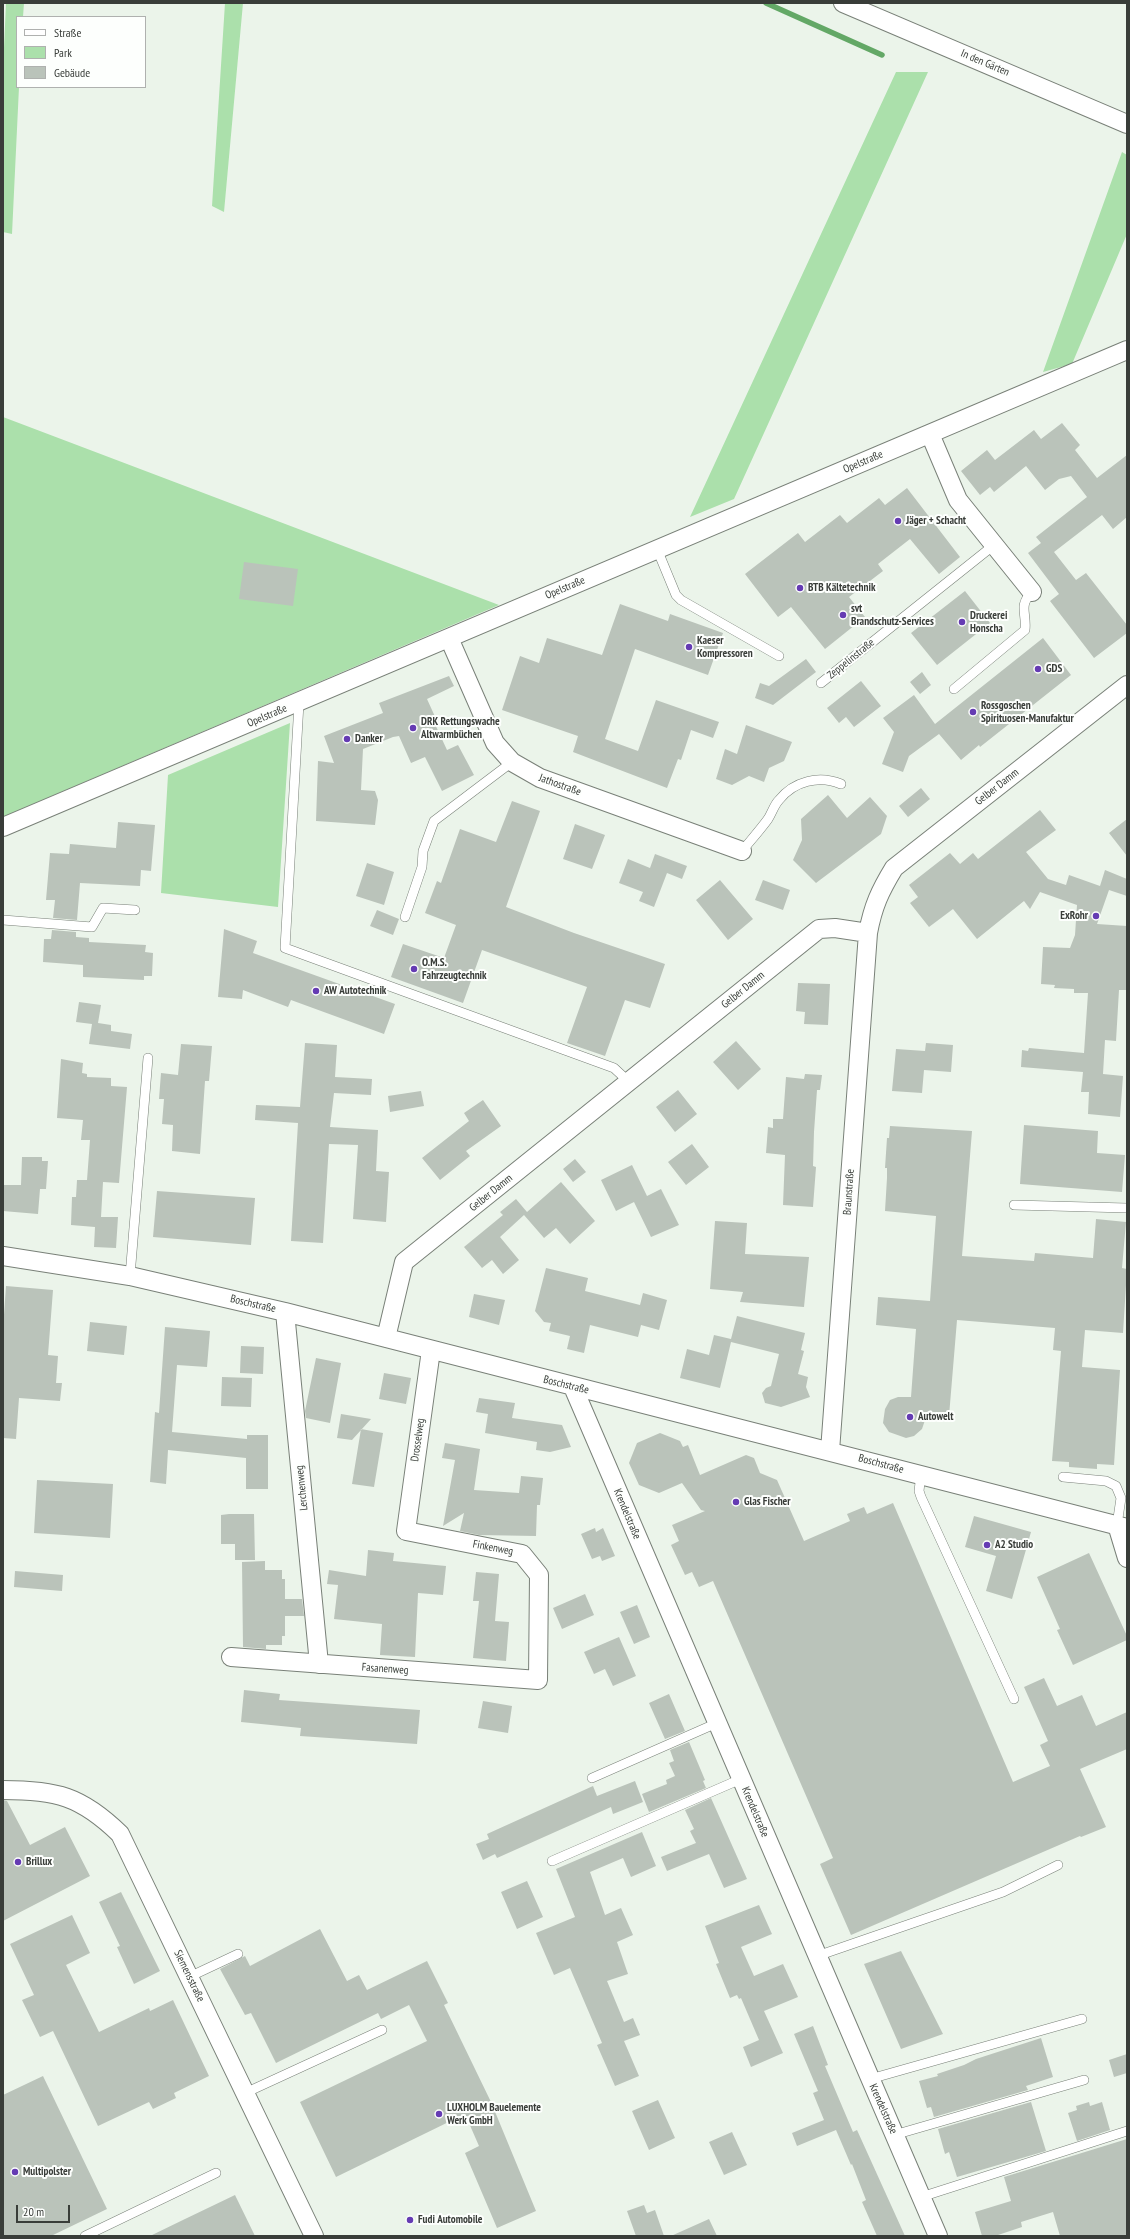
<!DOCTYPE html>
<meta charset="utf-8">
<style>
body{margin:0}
#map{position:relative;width:1130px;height:2239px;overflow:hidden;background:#ebf4ea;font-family:"PT Sans Narrow",sans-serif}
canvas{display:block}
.frame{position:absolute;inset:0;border:4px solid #393d39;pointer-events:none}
.legend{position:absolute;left:16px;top:16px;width:130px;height:72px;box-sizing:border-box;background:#fdfffd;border:1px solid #afb1af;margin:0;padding:5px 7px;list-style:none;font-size:12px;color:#393d39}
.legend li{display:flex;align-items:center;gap:8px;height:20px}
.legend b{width:20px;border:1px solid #afb1af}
.scale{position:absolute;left:16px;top:2205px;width:54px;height:18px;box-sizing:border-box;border:2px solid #393d39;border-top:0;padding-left:5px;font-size:12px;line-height:14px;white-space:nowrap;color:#393d39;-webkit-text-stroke:3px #fdfffd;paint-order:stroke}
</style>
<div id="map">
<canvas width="1130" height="2239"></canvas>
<div class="frame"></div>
<ul class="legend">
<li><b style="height:5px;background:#fff"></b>Straße</li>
<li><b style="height:11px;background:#abe0ab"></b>Park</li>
<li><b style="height:11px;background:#bac3ba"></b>Gebäude</li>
</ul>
<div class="scale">20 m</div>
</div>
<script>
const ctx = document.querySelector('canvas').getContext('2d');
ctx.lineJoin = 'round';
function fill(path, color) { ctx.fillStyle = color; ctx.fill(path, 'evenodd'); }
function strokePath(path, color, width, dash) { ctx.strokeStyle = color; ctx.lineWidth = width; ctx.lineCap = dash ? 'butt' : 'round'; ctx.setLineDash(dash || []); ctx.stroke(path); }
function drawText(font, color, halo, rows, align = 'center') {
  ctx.font = font + ' "PT Sans Narrow",sans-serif'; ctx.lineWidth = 4; ctx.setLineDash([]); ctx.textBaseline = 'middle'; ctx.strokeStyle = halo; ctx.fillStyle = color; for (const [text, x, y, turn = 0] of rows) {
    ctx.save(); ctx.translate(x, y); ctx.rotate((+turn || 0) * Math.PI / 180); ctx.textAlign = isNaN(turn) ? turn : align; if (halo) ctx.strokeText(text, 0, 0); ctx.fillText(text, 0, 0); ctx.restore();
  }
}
const green = new Path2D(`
 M6 3H24L23 17H17V87H19L12 234 3 232V70Z
 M225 3H243L224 212 212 206Z
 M896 72H928L734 499 690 517Z
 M1122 152 1127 155V234L1072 364 1043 372Z
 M3 417 499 605 3 817Z
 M290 723 278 907 161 893 168 775Z`);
const stream = new Path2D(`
 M766 3 882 55`);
const building = new Path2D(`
 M1062 423 1080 445 1075 450 1097 478 1127 455V517L1113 529 1102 515 1054 552 1076 580 1086 573 1127 625V633L1094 658 1050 601 1059 594 1028 553 1041 543 1036 537 1087 497 1071 476 1059 479 1045 490 1026 466 994 492 990 487 980 495 961 471 987 450 995 460 1034 430 1041 439Z
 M907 488 960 557 939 574 910 539 878 564 883 571 849 597 865 617 825 649 791 607 778 617 745 574 798 533 805 542 840 515 847 523 879 498 885 505Z
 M244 562 298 569 293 606 239 599Z
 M965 591 990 623 937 665 911 633Z
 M620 604 668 621 670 614 723 633 708 675 635 649 605 739 638 751 656 700 719 722 713 738 691 730 681 760 678 759 667 788 573 752 578 736 502 710 520 656 539 663 547 638 602 655Z
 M1043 638 1071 675 980 747 979 745 961 760 939 734 909 756 903 772 882 764 894 732 883 718 914 695 935 724Z
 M806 659 816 672 773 705 755 698 760 683 769 686Z
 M922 672 931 685 920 694 910 682Z
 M449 676 454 686 427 699 437 721 434 722 447 750 458 745 474 775 442 791 425 757 411 763 399 736 393 737 363 749 361 790 375 791 378 800 375 825 316 821 318 761 334 763 324 736 383 713 379 703Z
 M861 681 881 706 854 727 846 717 839 723 827 708Z
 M746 725 792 742 784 761 769 768 764 782 749 776 732 785 716 779 725 749 737 754Z
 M921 788 930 799 908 817 899 806Z
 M828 795 847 818 870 797 887 816 881 834 816 883 793 860 802 840 801 819Z
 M512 801 540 811 506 907 574 933 665 964 650 1008 625 1000 605 1056 567 1043 587 987 482 950 463 1003 391 977 403 944 444 958 456 925 425 913 437 881 441 883 460 829 496 842Z
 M1040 810 1056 830 1026 852 1048 879 1066 885 1069 875 1100 886 1105 870 1127 879V896L1109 890 1097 924 1127 926 1126 990H1119L1116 1041 1105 1040 1103 1074 1123 1076 1120 1117 1088 1114 1089 1092H1081L1083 1072 1021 1067 1022 1050 1028 1051 1029 1048 1084 1053 1088 993H1074V989L1054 988 1055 985 1041 984 1043 947 1070 948 1075 935 1077 905 1040 892 1030 909 1024 901 977 939 953 909 929 927 910 903 918 897 909 885 950 853 960 864 973 853 978 859Z
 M1127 819V856L1109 833Z
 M118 822 155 825 151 871 141 870 140 886 80 883 77 920 53 918 55 900H46L50 853 69 854 70 844 116 848Z
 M575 824 605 835 592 869 563 859Z
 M655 854 687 866 682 879 667 873 654 907 639 901 643 892 619 883 628 859 650 868Z
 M367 863 394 872 384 905 356 896Z
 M720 880 753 919 728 940 696 900Z
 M763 880 790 890 783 910 755 900Z
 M377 910 399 919 393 935 370 926Z
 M224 929 257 941 253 953 395 1004 384 1034 291 1000 288 1007 243 990 242 999 218 997Z
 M52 930 76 932V937L89 938V942L146 945 145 952 153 953 152 976H144V980L83 977V965L43 962 44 939H51Z
 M798 983 830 984 828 1025 804 1024 805 1012 796 1011Z
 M79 1002 101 1005 98 1023 111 1025V1031L132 1034 130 1049 89 1044 92 1024 76 1022Z
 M736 1041 761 1069 738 1090 713 1062Z
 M305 1043 337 1045 335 1077 372 1079 371 1095 334 1093 330 1127 378 1130 376 1171 389 1172 386 1222 353 1219 358 1145 329 1144 323 1243 291 1241 298 1123 255 1120 256 1105 300 1107Z
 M926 1043 953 1045 951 1072 924 1070 922 1093 892 1091 896 1049 925 1051Z
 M181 1044 212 1046 209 1081H205L200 1154 172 1151 173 1125 162 1124 164 1099H159L161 1073 178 1075Z
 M61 1059 83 1063 82 1073 87 1074V1077L111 1078V1086L127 1087 119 1183 103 1182 101 1217H118L116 1248 94 1247 95 1227 71 1225 72 1197H76L77 1180H87L90 1140H81L83 1120 57 1118Z
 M805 1074 822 1075 820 1090H817L814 1132 813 1166 816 1167 813 1207 783 1205 785 1155 766 1153 768 1127 773 1128V1119H783L786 1077 804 1079Z
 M678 1090 697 1114 675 1132 656 1107Z
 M421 1091 424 1106 390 1112 388 1096Z
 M483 1100 501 1126 466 1151 470 1156 440 1180 422 1158 469 1121 464 1113Z
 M1024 1125 1098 1131 1097 1153 1125 1155 1122 1192 1020 1184Z
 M890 1126 972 1131 962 1256 1034 1261 1035 1253 1093 1258 1096 1219 1126 1222 1122 1268 1127 1269 1123 1333 1085 1330 1082 1367 1120 1370 1114 1465 1097 1464V1469L1069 1467V1462L1052 1461 1061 1351 1053 1350 1055 1328 957 1320 949 1416 927 1414 922 1429 914 1436 906 1438 889 1432 883 1423 885 1409 890 1400 898 1397H911L916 1329 876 1325 878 1297 930 1301 936 1216 885 1211 887 1178V1168H885L887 1138H889Z
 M692 1144 709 1167 686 1185 668 1162Z
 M22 1157H42V1161H48L46 1189H40L38 1214 3 1211V1185H21Z
 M575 1159 586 1172 573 1182 563 1169Z
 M632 1165 647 1196 661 1189 679 1225 651 1237 634 1202 616 1211 601 1180Z
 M561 1182 595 1221 570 1244 556 1228 544 1238 524 1215 500 1237 519 1260 503 1274 492 1260 482 1268 464 1247 503 1215 500 1212 516 1199 527 1212Z
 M157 1191 255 1198 251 1245 153 1237Z
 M715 1221 747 1223 745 1254 809 1257 804 1307 740 1302 743 1292 710 1289Z
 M546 1268 588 1278 585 1291 640 1305 643 1293 667 1300 659 1330 641 1325 638 1337 590 1325 584 1353 567 1349 570 1336 549 1331 551 1323 544 1322 535 1311Z
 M6 1286 53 1290 48 1355 58 1356 56 1383H62L60 1401 19 1398 16 1439 3 1438V1329Z
 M474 1294 505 1300 499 1325 469 1317Z
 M737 1316 805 1333 801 1350 804 1351 798 1374 808 1377 806 1387 810 1397 781 1407 765 1403 762 1393 766 1388 771 1386 779 1354 731 1342 720 1388 680 1378 687 1349 709 1355 714 1335 731 1339Z
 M90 1322 127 1326 124 1355 87 1351Z
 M165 1327 210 1331 207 1367 177 1365 172 1432 247 1439V1435H268V1489H246V1458L168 1450 166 1484 150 1482 155 1412 159 1413Z
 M241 1346 264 1347 263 1374 240 1373Z
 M316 1358 341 1363 330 1423 306 1418 305 1411Z
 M384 1373 411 1378 406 1404 379 1399Z
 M222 1377 252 1378 251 1407 221 1406Z
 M479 1398 515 1403 512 1418 562 1425 571 1447 550 1452 536 1450 537 1442 485 1433 488 1414 476 1412Z
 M341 1414 371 1419 352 1440 337 1438Z
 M361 1429 383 1433 374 1487 352 1484Z
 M660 1433 680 1441 683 1447 688 1445 700 1475 746 1455 754 1458 760 1473 777 1480 804 1541 850 1521 847 1514 864 1507 867 1514 893 1503 1013 1782 1050 1766 1040 1745 1048 1741 1024 1687 1044 1678 1057 1706 1082 1695 1096 1726 1127 1712V1749L1080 1769 1106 1827 1081 1837 1080 1836 851 1935 820 1864 833 1858 713 1581 699 1587 692 1572 685 1575 671 1545 679 1541 672 1525 705 1511 701 1510 682 1483 659 1493 639 1485 629 1463 637 1443Z
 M445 1443 480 1449 474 1490 519 1493 521 1476 543 1478 540 1505H537L536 1536 479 1535 460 1531 464 1513 443 1526 455 1460 442 1458Z
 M37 1480 113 1484 110 1538 34 1533Z
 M229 1514H254L255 1560H235V1544H221V1515Z
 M974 1516 1031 1532 1012 1599 986 1591 996 1556 965 1547Z
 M595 1528 596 1532 603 1528 615 1556 602 1561 600 1556 592 1559 581 1534Z
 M368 1550 394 1553 393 1561 446 1566 443 1595 418 1593 415 1657 380 1655 382 1624 334 1619 338 1585 327 1584 329 1570 366 1576Z
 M1089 1553 1127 1636V1640L1073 1665 1057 1630 1060 1629 1037 1577Z
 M265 1561V1570H282V1579H285V1599H302L304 1616H285V1636H282V1645H266V1649L243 1647 242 1562Z
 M15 1571 63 1575 62 1591 14 1587Z
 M476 1572 499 1574 495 1621 509 1622 506 1661 473 1658 479 1601H473Z
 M585 1594 594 1615 562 1629 553 1608Z
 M637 1605 650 1637 634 1644 620 1612Z
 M619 1637 636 1676 613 1686 605 1669 594 1674 584 1652Z
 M244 1690 280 1694 279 1700 420 1710 417 1744 300 1736 301 1728 241 1722Z
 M669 1694 685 1731 665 1739 649 1703Z
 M483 1701 512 1706 508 1733 478 1728Z
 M689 1742 705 1780 703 1781 706 1788 649 1812 642 1794 667 1784 666 1780 675 1776 669 1763 674 1761 670 1750Z
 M635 1781 643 1802 613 1814 611 1807 497 1858 495 1854 483 1860 476 1844 489 1839 487 1834 593 1786 597 1796Z
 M711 1798 747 1879 724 1888 709 1854 667 1871 661 1857 696 1843 690 1831 694 1829 685 1810Z
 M3 1800 7 1801 30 1845 65 1827 90 1876 3 1921Z
 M642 1832 656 1866 631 1877 623 1858 590 1872 605 1915 621 1908 633 1935 617 1942 628 1974 607 1981 624 2022 633 2018 640 2035 624 2041 639 2076 615 2086 597 2045 602 2043 570 1968 554 1975 536 1933 575 1917 556 1869Z
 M527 1881 543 1917 517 1929 501 1892Z
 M121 1892 160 1971 134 1984 117 1947 120 1946 99 1902Z
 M759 1905 772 1934 741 1947 754 1976 783 1964 798 1997 764 2011 783 2053 751 2067 743 2047 759 2040 741 1998 739 1999 737 1995 730 1998 716 1964 719 1963 705 1926Z
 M72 1915 90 1953 66 1965 99 2032 149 2008 150 2011 173 2000 209 2076 174 2093 176 2098 153 2109 149 2102 98 2126 53 2031 40 2037 22 2000 34 1995 10 1944Z
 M320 1929 347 1981 359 1975 367 1990 427 1961 448 2003 444 2005 491 2102 536 2211 497 2228 465 2153 479 2146 465 2114 336 2177 300 2102 427 2041 409 2005 381 2019 378 2013 276 2063 251 2013 245 2015 220 1969 245 1956 250 1966Z
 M901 1951 943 2034 901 2049 864 1964Z
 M813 2026 828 2065 825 2066 853 2132 857 2130 905 2236H877L862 2202 866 2200 852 2164 851 2165 836 2130 797 2146 792 2133 824 2120 813 2093 818 2091 794 2034Z
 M1041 2038 1053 2077 1026 2086 1028 2090 934 2117 931 2107 927 2108 919 2081 938 2076 937 2074 964 2065 976 2059Z
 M1127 2054V2073L1114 2077 1109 2060Z
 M43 2076 107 2209 51 2236H3V2095Z
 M658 2100 675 2138 649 2150 632 2111Z
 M1031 2102 1046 2151 957 2177 949 2152 945 2154 938 2129Z
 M1089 2102 1090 2106 1102 2102 1110 2130 1077 2141 1068 2113 1077 2110 1076 2106Z
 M732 2132 747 2165 724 2175 709 2142Z
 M1127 2139V2236H1060L1053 2212 1021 2222 1022 2227 995 2236H982L975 2212 1011 2201 1004 2177Z
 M235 2195 255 2236H150L185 2219Z
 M644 2205 647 2213 655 2210 664 2236H636L627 2211Z
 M709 2219 717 2236H671Z`);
const lane = new Path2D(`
 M657 549 676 595 681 600 779 656
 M821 683 994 545
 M954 689 1025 630C1027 613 1018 606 1032 592
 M299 703 285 948 614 1068 629 1082
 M742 851C751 840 760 830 768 819 772 813 774 805 779 800 794 781 819 775 841 784
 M405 917 422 867 423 851 434 821 512 762
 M3 920 92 927 103 908 135 910
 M1014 1205 1127 1208
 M130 1276 148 1058
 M921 1474 919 1491 921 1497 1014 1699
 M1063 1477 1106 1481 1116 1486 1121 1498 1117 1525
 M592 1778 717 1723
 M552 1861 741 1779
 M817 1956 1003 1892 1058 1865
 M189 1977 238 1954
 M870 2079 1082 2019
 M245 2093 382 2030
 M894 2135 1084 2080
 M921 2197 1127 2131
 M85 2236 216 2173`);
const street = new Path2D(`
 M843 3 1127 124
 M930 434 958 500 1032 592
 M449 638 495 743 512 762 540 778 742 851
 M3 827 1127 350
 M3 1256 130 1276 285 1312 1127 1528
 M285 1312 319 1664
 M386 1338 404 1262 819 929 835 928 868 933
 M573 1387 938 2236
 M830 1451 868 933C873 906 880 891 894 868L1127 685
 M1117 1525 1127 1558
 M231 1657 538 1680 539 1575 522 1554 406 1531 431 1350
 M3 1790C56 1790 81 1796 120 1834L314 2236`);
const markers = [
 [898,521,4,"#653bb3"],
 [800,588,4,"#653bb3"],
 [843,615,4,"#653bb3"],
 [962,622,4,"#653bb3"],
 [689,647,4,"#653bb3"],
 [1038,669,4,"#653bb3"],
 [973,712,4,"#653bb3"],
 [413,728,4,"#653bb3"],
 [347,739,4,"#653bb3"],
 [1096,916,4,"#653bb3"],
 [414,969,4,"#653bb3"],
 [316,991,4,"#653bb3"],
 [910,1417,4,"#653bb3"],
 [736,1502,4,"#653bb3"],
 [987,1545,4,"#653bb3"],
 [18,1862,4,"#653bb3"],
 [439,2114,4,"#653bb3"],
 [15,2172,4,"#653bb3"],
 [410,2220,4,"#653bb3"]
];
const streetNames = [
 ["In den Gärten",985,63,23],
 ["Opelstraße",863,462,-23],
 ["Opelstraße",565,588,-23],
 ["Zeppelinstraße",851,659,-39],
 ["Opelstraße",267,716,-23],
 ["Jathostraße",560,785,20],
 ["Gelber Damm",997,787,-38],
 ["Gelber Damm",743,990,-39],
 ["Braunstraße",849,1192,-86],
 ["Gelber Damm",491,1193,-39],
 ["Boschstraße",253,1304,13],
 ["Boschstraße",566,1385,14],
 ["Drosselweg",418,1440,-82],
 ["Boschstraße",881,1464,15],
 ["Lerchenweg",302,1488,-96],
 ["Krendelstraße",627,1514,67],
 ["Finkenweg",493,1548,11],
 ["Fasanenweg",385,1669,4],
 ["Krendelstraße",755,1812,67],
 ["Siemensstraße",189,1976,64],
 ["Krendelstraße",883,2109,66]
];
const poiNames = [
 ["Jäger + Schacht",906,521],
 ["BTB Kältetechnik",808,588],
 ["svt",851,609],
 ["Brandschutz-Services",851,622],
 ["Druckerei",970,616],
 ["Honscha",970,629],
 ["Kaeser",697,641],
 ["Kompressoren",697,654],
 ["GDS",1046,669],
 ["Rossgoschen",981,706],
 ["Spirituosen-Manufaktur",981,719],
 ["DRK Rettungswache",421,722],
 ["Altwarmbüchen",421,735],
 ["Danker",355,739],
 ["ExRohr",1088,916,"right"],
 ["O.M.S.",422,963],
 ["Fahrzeugtechnik",422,976],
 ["AW Autotechnik",324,991],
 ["Autowelt",918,1417],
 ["Glas Fischer",744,1502],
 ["A2 Studio",995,1545],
 ["Brillux",26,1862],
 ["LUXHOLM Bauelemente",447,2108],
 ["Werk GmbH",447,2121],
 ["Multipolster",23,2172],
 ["Fudi Automobile",418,2220]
];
fill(green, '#abe0ab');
strokePath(stream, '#63a866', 5.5);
fill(building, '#bac3ba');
strokePath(lane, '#798078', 10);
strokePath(street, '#798078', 20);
strokePath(lane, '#fff', 9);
strokePath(street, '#fff', 18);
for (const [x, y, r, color] of markers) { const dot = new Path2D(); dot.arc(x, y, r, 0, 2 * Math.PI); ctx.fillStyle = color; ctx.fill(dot); strokePath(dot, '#fdfffd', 1.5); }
drawText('11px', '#393d39', '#fdfffd', streetNames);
drawText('bold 11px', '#393d39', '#fdfffd', poiNames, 'left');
</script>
